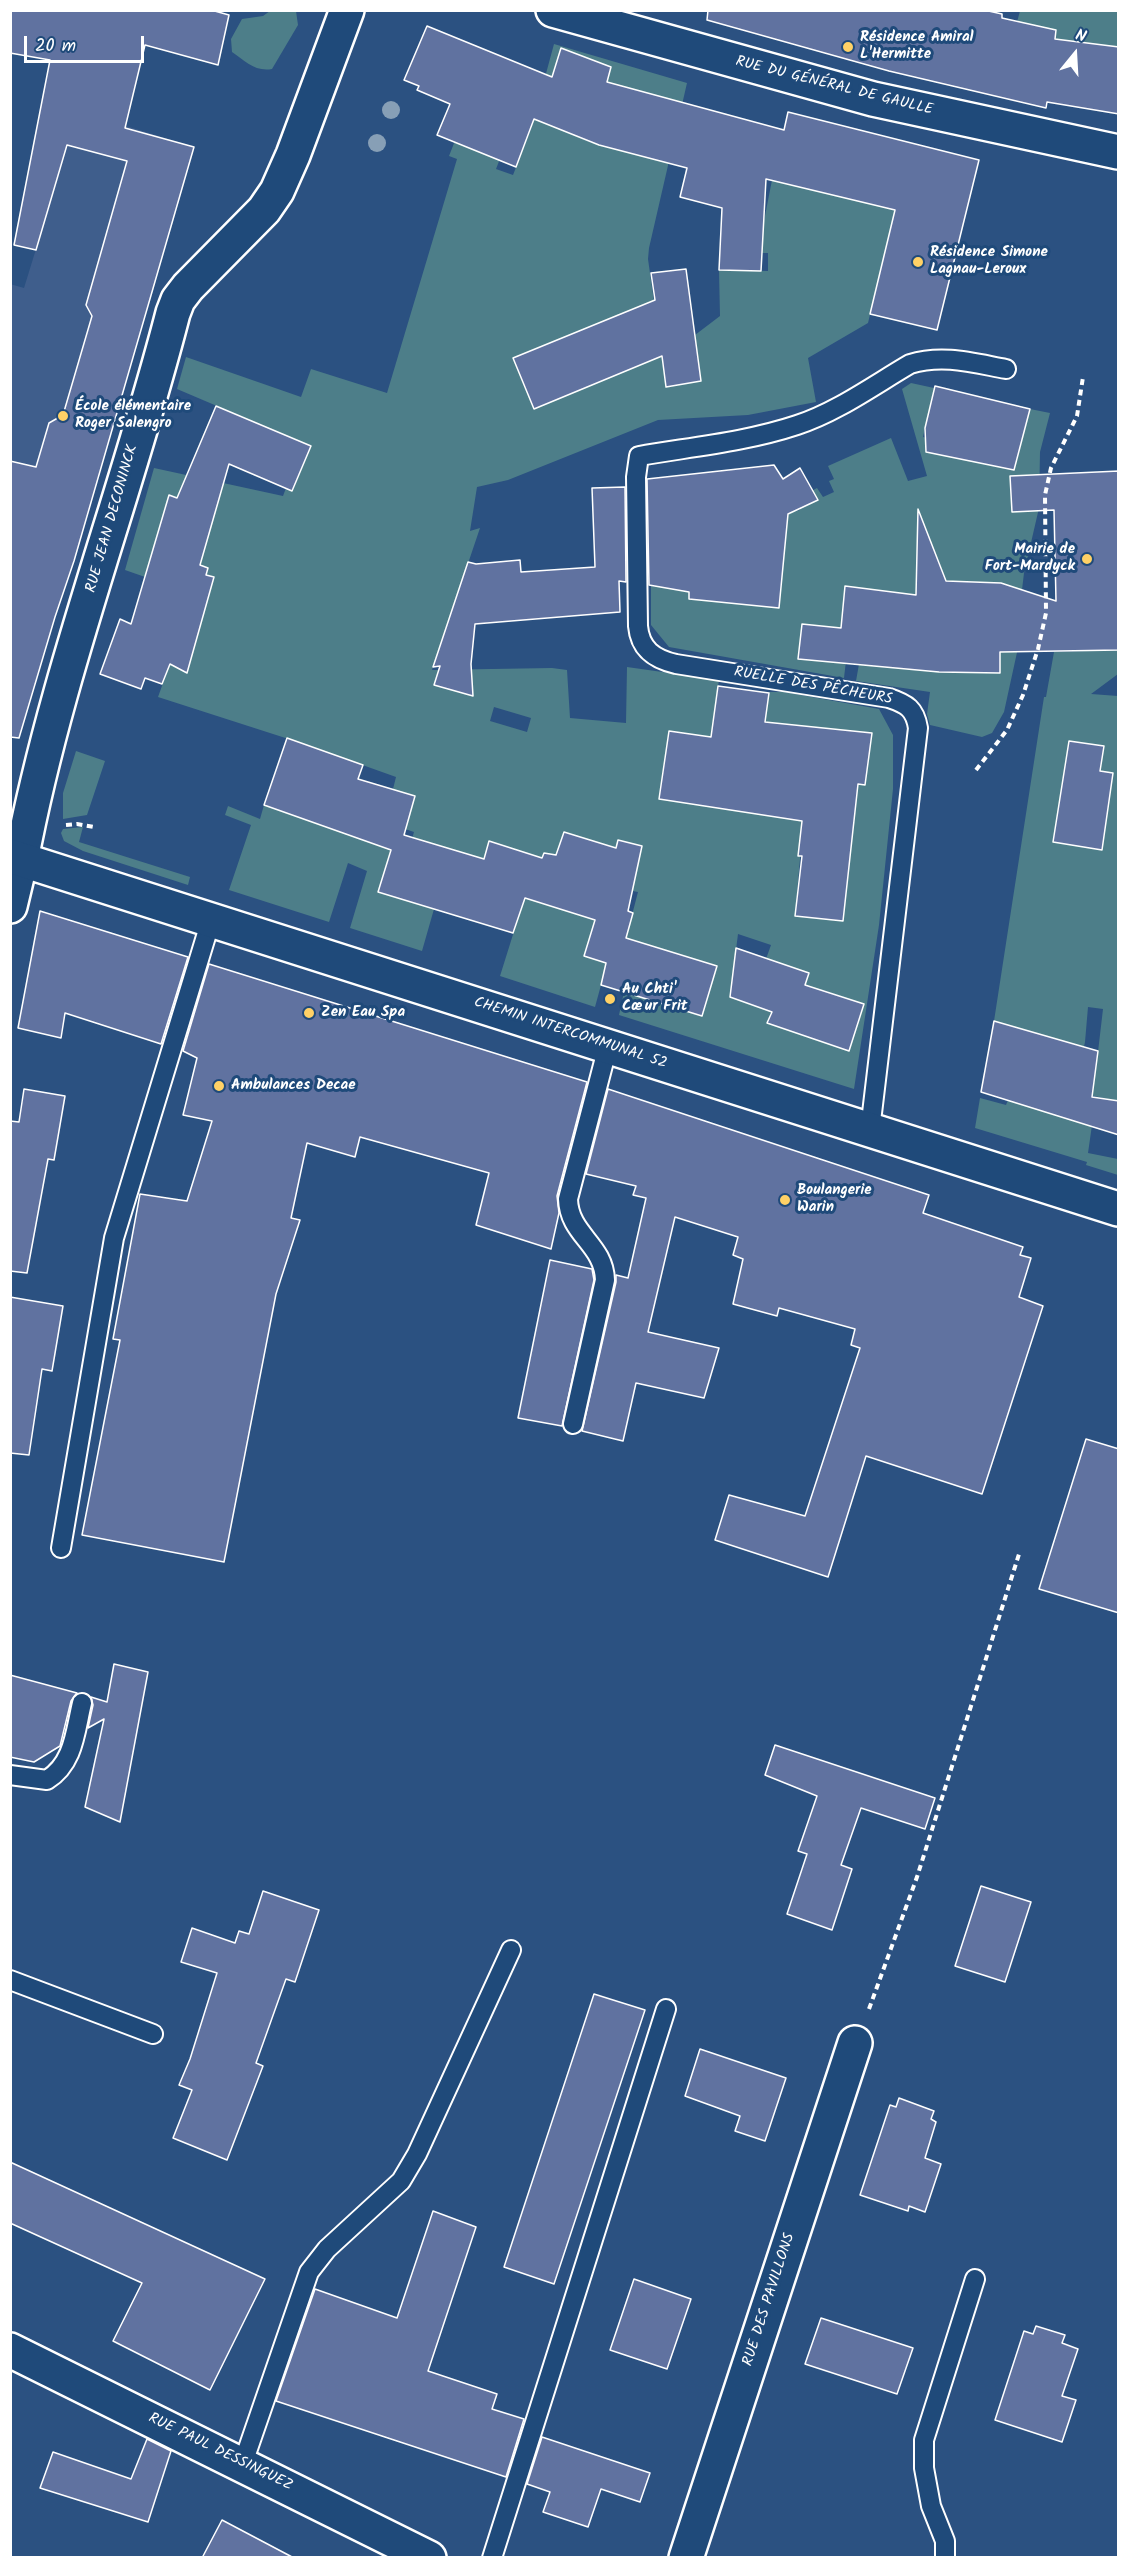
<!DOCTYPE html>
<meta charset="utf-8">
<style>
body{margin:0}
#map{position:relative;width:1129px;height:2568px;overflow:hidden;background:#2b5181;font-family:Kalam,sans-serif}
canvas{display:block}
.frame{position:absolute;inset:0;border:12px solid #fff;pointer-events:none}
.north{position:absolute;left:1045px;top:24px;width:60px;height:60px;-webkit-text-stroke:4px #1f4a7a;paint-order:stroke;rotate:18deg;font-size:16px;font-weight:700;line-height:24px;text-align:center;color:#fff}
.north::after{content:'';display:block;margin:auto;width:21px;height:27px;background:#fff;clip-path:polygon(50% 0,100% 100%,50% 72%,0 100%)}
.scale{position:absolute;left:24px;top:36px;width:120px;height:27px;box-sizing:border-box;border:3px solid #fff;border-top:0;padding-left:8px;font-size:18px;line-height:21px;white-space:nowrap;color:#fff;-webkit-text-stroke:4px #1f4a7a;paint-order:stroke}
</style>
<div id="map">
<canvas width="1129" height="2568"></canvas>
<div class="frame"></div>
<div class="north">N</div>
<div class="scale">20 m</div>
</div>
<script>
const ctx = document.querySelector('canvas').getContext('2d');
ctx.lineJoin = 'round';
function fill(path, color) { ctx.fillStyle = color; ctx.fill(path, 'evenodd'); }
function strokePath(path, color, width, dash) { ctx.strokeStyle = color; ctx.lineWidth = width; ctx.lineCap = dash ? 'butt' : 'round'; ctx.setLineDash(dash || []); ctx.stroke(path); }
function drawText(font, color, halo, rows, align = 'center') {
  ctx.font = font + ' Kalam,sans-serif'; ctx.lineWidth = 6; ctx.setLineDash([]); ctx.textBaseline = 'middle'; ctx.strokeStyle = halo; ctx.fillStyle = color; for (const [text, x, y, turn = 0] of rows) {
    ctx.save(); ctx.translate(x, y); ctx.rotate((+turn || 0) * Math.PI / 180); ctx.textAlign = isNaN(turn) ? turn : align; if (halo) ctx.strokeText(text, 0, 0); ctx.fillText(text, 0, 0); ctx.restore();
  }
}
const built = new Path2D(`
 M123 125 194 147 74 561 11 543 10 284 24 288 68 145Z`);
const green = new Path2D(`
 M270 11H296L298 25 272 69C255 72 245 61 232 52L231 39 242 19 263 16Z
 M1020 11H1118V47L1053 55 1056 30 1017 22Z
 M554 44 687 83 649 248 648 259 666 387 701 381 695 335 720 316 719 270 768 271V253H762L763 226 772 180 895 210 868 323 808 358 816 402 748 415 658 420 508 480 477 487 470 531 480 528 432 670 552 668 567 670 570 718 626 723 627 667 719 680 713 721 764 729 769 692H784L879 709 893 735V789L879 925 854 1089 619 1015 624 992 702 1016 717 966 626 938 638 892 627 890 595 1007 500 976 526 893 484 859 410 846 414 832 405 829 393 789 396 777 301 743 158 697 167 672 150 666 214 577 206 575 208 568 200 565 215 509 169 495 145 577 125 570 154 468 283 496 286 488 293 490 311 446 177 389 186 357 301 397 311 369 387 393 457 159 449 156 471 100 505 146 496 169 513 175 531 129ZM566 102 603 114 592 143 557 128ZM494 707 531 718 527 732 490 721ZM782 724 871 733 865 785 858 784 842 921 795 916 807 779 775 774ZM669 731 689 734 659 799ZM738 934 771 945 766 959 818 1005 823 990 863 1004 849 1051 767 1023 771 1012 730 997Z
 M911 383 934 388 923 437 941 441 938 454 973 461 976 452 1017 461 1030 409 1050 413 1040 452 1039 508 1024 573 1022 590 973 589V582L946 581 938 559 917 558 916 587 937 588 935 599H928V607L935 608V628L949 629 950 672 1000 673V629H967L968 610 1020 612 1021 601 1028 602 1004 712 992 733 982 737 930 725 927 714 930 692 856 681 859 664 910 669 915 622 863 615 865 589 845 587 843 607 852 608 844 678 669 647 651 625V586L659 587 660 567 650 565 647 511 773 500 779 496 781 505 787 503 789 513 800 510 798 498 817 488 823 497 834 492 829 481 834 479 828 466 891 438 908 481 927 476 902 389Z
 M1118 650V674L1091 694 1118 696V1101L1089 1095 1096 1069 1103 1009 1088 1007 1085 1042 1078 1072 1046 1063 1050 1037 994 1021 1044 697H1046L1054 652Z
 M76 751 105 761 87 815 63 819V793Z
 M264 805 338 831 398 827 378 892 434 909 422 951 350 928 367 871 348 863 329 922 229 890 251 825 225 815 228 806 260 819Z
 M83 827 79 842 190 877 188 885 83 851 64 841 61 833 63 829Z
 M980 1098 1006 1105 1008 1100 1092 1125 1088 1153 1118 1159V1175L1086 1165 1087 1162 975 1128Z`);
const building = new Path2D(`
 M10 10H211L229 15 218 65 145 45 125 128 194 147 74 561 55 617 19 738 10 737V461L36 467 49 423 63 415 92 316 86 305 127 161 67 145 36 250 14 245 50 60 10 53Z
 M708 10H984L1002 14V18L1056 30 1055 39 1119 47V114L1047 102 1046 108 889 71 707 20Z
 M427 26 552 77 561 48 611 67 607 82 784 130 788 112 979 160 937 330 870 314 895 210 766 179 761 271 719 270 722 208 680 197 687 168 599 145 534 119 516 167 437 135 450 104 417 90 419 86 404 80Z
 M686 269 701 381 666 387 662 356 534 409 513 358 655 300 651 273Z
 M935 386 1030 409 1014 470 926 452 925 428Z
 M216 406 311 446 292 491 229 464 200 565 208 568 206 575 214 577 187 673 170 664 162 684 145 678 141 689 100 674 120 619 131 624 169 495 177 498Z
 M774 465 783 479 800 468 818 500 788 514 779 608 689 599V592L649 585 647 479Z
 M1119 471V650L1000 652V673L939 672 798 659 802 624 841 628 845 586 916 595 918 509 946 581 1001 583 1056 601 1054 510 1012 512 1010 476Z
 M625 487 626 582 619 581 620 612 475 624 471 664 473 696 434 685 440 666 433 667 468 562 476 564 520 560 521 572 595 567 592 488Z
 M718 686 769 693 765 722 872 733 865 785 858 784 843 921 795 916 802 856H798L802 821 659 799 669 731 711 737Z
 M287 738 363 765 358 779 415 796 404 835 484 859 489 841 542 858 544 853 556 855 564 832 616 848 618 840 642 846 628 911 633 913 626 938 717 966 702 1016 601 985 606 963 584 956 595 920 525 898 513 933 378 892 391 850 264 805Z
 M1069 741 1104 746 1100 771 1113 773 1102 850 1053 842Z
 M40 911 188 957 161 1044 65 1013 61 1038 18 1028Z
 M736 948 809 973 805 985 864 1004 849 1051 767 1023 772 1012 730 997Z
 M209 964 587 1082 557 1196 559 1213 551 1249 476 1225 489 1173 360 1137 355 1157 307 1143 291 1218 300 1220 276 1294 224 1562 82 1535 120 1340 113 1339 140 1194 187 1201 212 1121 183 1115 197 1058 183 1051Z
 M994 1021 1098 1051 1092 1097 1119 1101V1135L981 1092Z
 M24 1089 65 1096 54 1160 48 1159 27 1273 10 1271V1121L19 1122Z
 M608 1089 929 1195 923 1213 1023 1247 1020 1255 1031 1258 1019 1297 1043 1306 982 1494 866 1456 828 1577 715 1540 729 1495 805 1516 860 1348 851 1345 855 1329 779 1308 777 1316 733 1304 743 1259 733 1255 738 1237 675 1217 648 1332 719 1348 704 1398 636 1383 623 1441 582 1431 616 1282V1275L628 1278 646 1198 633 1195 636 1186 586 1174Z
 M550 1260 592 1269 594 1280 562 1426 518 1418Z
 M10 1297 63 1306 52 1371 42 1369 29 1455 10 1453Z
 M1086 1439 1119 1449V1613L1039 1589Z
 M114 1664 148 1672 120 1822 85 1807 104 1719 88 1728 93 1705 91 1697 107 1702Z
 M10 1675 77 1693 71 1701 60 1746 34 1762 10 1757Z
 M775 1745 935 1798 925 1829 861 1808 841 1865 852 1869 832 1930 787 1914 807 1854 798 1851 817 1796 765 1775Z
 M981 1886 1031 1902 1005 1982 955 1966Z
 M263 1891 319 1910 295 1982 286 1979 256 2063 263 2066 227 2160 173 2138 192 2090 179 2085 190 2059 217 1973 181 1962 192 1928 235 1943 239 1931 249 1934Z
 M594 1994 645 2010 554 2284 504 2267Z
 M700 2049 786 2078 765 2141 735 2131 740 2116 685 2096Z
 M899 2098 934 2111 931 2119 936 2122 925 2158 941 2164 925 2212 909 2206 908 2211 860 2195 890 2105 896 2107Z
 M10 2162 265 2279 210 2390 113 2341 142 2283 10 2223Z
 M433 2211 476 2227 428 2371 497 2394 492 2409 524 2419 506 2477 276 2401 315 2289 397 2318Z
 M634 2279 691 2299 667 2369 610 2350Z
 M821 2318 913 2348 897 2394 805 2364Z
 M1036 2326 1065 2335 1062 2343 1078 2349 1062 2396 1076 2400 1062 2442 995 2420 1024 2331 1033 2334Z
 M542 2437 650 2473 640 2502 601 2489 588 2527 543 2512 550 2492 527 2484Z
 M147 2439 171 2451 148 2522 40 2488 53 2452 131 2479Z
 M222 2520 294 2558H202Z`);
const path = new Path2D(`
 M976 770 1007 730 1023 695 1038 649 1046 613 1045 495 1051 468 1077 416 1083 377
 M66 825 77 824 94 827
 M869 2009 917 1877 1020 1551`);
const service = new Path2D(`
 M870 1130 918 728C915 709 907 704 889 698L676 664C654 659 640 649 638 626L636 477 639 456C691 447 746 442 797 425 837 412 874 385 910 364 943 354 973 363 1006 369
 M573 1424 605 1280C604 1244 569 1235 568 1199L608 1046
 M61 1548 114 1238 211 920
 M10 1775 47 1780C74 1763 75 1732 82 1703
 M10 1980 153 2034
 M243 2463 309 2272 327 2249 401 2181 417 2154 511 1950
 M492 2558 666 2009
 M945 2558V2541L931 2506 924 2468V2440L975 2279`);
const minor = new Path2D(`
 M553 10 873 99 1118 152
 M21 860C56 674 126 496 173 313L178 300 188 287 264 210 277 191 293 155 347 10
 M10 2350 429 2558
 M686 2558 855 2043`);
const tertiary = new Path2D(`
 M10 906 21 860`);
const secondary = new Path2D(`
 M10 856 1118 1209`);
const trees = [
 [391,110],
 [377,143]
];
const markers = [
 [848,47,6,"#ffd166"],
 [918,262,6,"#ffd166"],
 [63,416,6,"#ffd166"],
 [1087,559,6,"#ffd166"],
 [610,999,6,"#ffd166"],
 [309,1013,6,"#ffd166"],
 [219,1086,6,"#ffd166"],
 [785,1200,6,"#ffd166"]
];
const poiNames = [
 ["Résidence Amiral",860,38],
 ["L'Hermitte",860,55],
 ["Résidence Simone",930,253],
 ["Lagnau-Leroux",930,270],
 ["École élémentaire",75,407],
 ["Roger Salengro",75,424],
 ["Mairie de",1075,550,"right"],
 ["Fort-Mardyck",1075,567,"right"],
 ["Au Chti'",622,990],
 ["Cœur Frit",622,1007],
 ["Zen Eau Spa",321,1013],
 ["Ambulances Decae",231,1086],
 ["Boulangerie",797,1191],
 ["Warin",797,1208]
];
const streetNames = [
 ["RUE DU GÉNÉRAL DE GAULLE",834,87,14],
 ["RUE JEAN DECONINCK",113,519,-74],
 ["RUELLE DES PÊCHEURS",813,687,10],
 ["CHEMIN INTERCOMMUNAL 52",570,1034,18],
 ["RUE DES PAVILLONS",770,2300,-72],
 ["RUE PAUL DESSINGUEZ",220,2453,26]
];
fill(built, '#3f5e8c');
fill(green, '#4d7e89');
fill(building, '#6072a0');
strokePath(building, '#fff', 1.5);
strokePath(service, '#fff', 22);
strokePath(minor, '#fff', 38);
strokePath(tertiary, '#fff', 38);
strokePath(secondary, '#fff', 38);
strokePath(path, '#fff', 4, [6, 4.5]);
strokePath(service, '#1f4a7a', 18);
strokePath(minor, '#1f4a7a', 33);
strokePath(tertiary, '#1f4a7a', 33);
strokePath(secondary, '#1f4a7a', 33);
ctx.fillStyle = '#879fb6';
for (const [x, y] of trees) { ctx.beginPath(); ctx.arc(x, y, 9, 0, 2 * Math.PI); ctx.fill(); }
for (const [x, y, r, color] of markers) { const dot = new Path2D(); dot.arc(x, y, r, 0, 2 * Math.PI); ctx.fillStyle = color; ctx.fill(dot); strokePath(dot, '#1f4a7a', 2); }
drawText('bold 15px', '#fff', '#1f4a7a', poiNames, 'left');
drawText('15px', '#fff', '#1f4a7a', streetNames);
</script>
